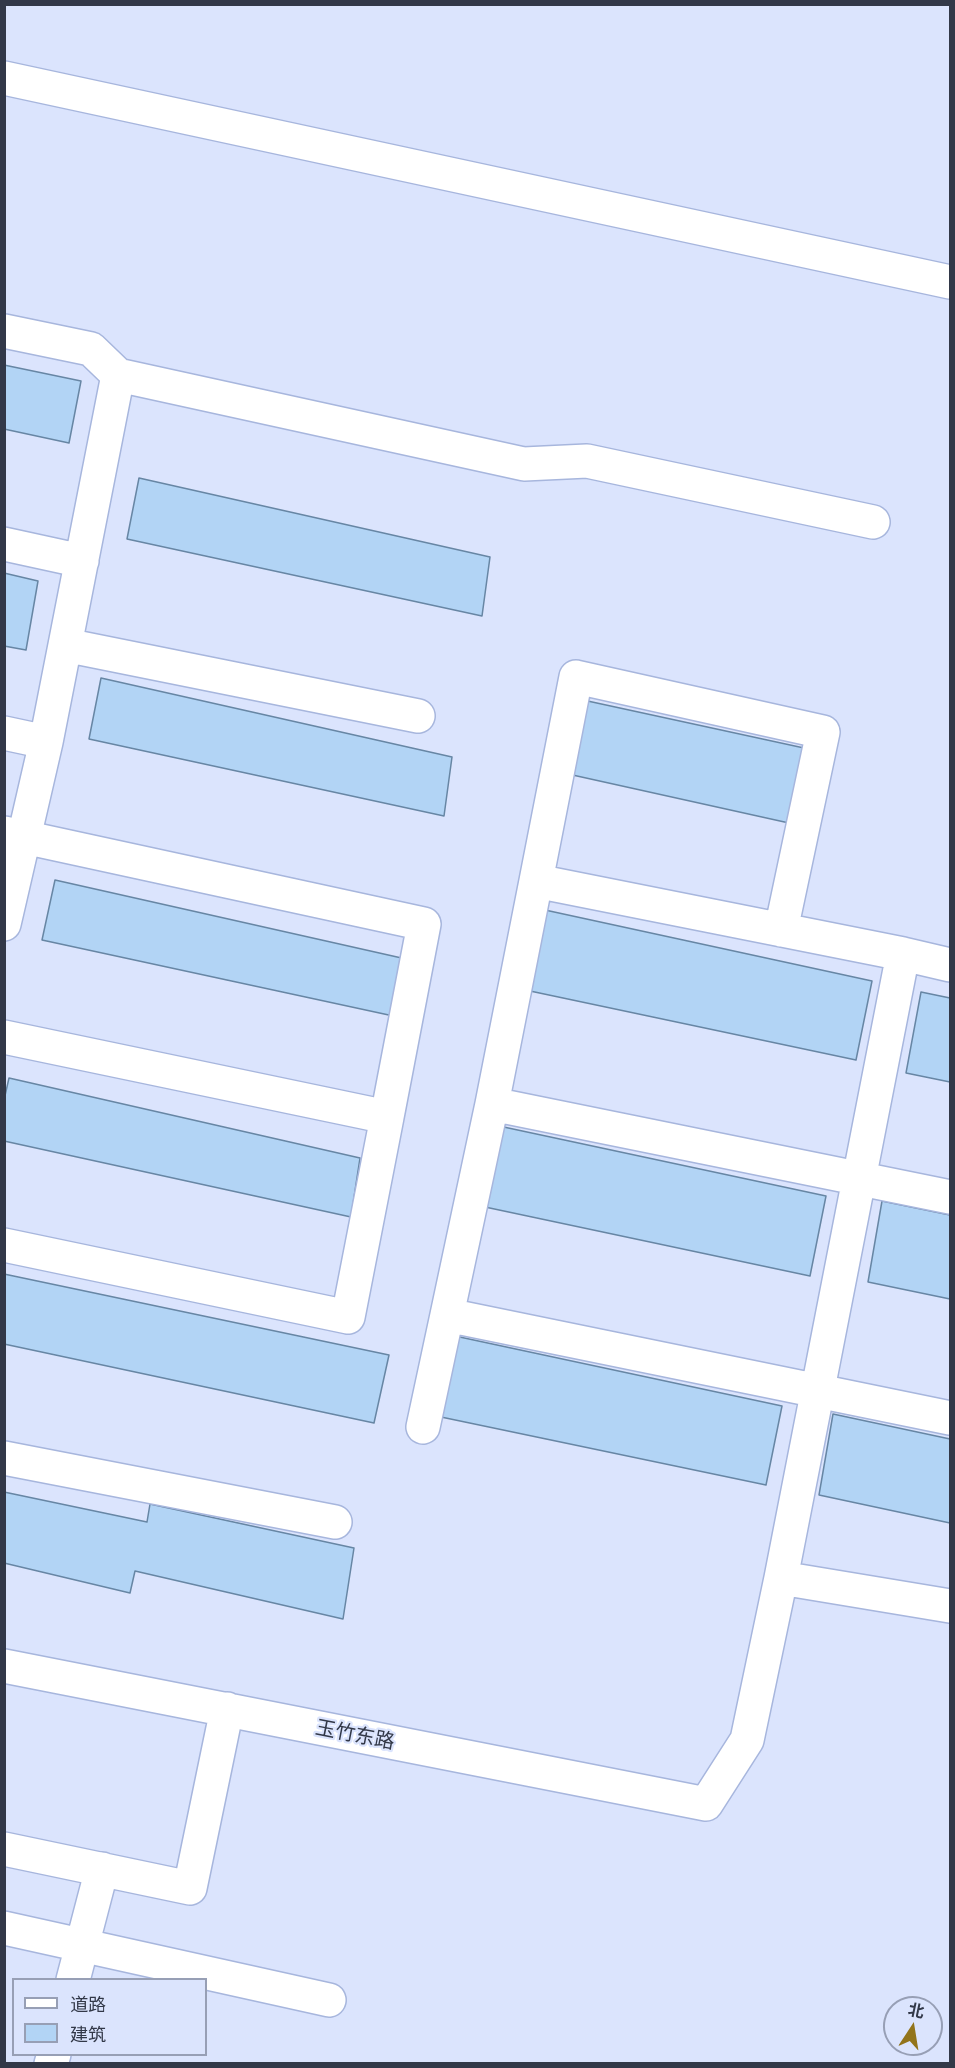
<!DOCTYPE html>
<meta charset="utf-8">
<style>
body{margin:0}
#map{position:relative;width:955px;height:2068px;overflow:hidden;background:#dbe4fd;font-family:"Asap Condensed","Noto Sans SC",sans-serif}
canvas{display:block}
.frame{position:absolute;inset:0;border:6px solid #323848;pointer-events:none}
.legend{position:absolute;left:12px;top:1978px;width:195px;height:78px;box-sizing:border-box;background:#dbe4fd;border:2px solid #979fb5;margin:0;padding:8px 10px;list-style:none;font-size:18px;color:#323848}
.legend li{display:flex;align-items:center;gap:12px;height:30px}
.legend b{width:30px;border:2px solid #979fb5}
.north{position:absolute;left:883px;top:1996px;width:60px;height:60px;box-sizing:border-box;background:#dbe4fd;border:2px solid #979fb5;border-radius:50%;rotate:12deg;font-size:16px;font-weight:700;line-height:24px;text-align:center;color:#323848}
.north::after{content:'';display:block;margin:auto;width:21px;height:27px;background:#92741b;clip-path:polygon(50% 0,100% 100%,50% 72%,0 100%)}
</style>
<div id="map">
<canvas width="955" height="2068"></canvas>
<div class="frame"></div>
<ul class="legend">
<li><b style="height:8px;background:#fff"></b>道路</li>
<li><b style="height:16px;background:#b2d4f5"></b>建筑</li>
</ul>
<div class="north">北</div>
</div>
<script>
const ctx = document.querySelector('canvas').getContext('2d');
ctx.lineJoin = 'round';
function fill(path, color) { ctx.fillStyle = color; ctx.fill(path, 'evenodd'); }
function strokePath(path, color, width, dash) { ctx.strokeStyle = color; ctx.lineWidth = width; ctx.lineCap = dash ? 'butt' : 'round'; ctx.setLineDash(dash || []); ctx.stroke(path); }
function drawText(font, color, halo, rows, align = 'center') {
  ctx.font = font + ' "Asap Condensed","Noto Sans SC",sans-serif'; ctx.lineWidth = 4.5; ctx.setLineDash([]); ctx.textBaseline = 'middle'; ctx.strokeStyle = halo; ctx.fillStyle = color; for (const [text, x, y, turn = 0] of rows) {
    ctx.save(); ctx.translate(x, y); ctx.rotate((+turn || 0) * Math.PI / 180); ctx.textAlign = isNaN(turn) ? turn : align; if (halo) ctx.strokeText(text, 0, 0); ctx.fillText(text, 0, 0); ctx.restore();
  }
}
const building = new Path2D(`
 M4 365 81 381 69 443 4 429Z
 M139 478 490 557 482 616 127 539Z
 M4 573 38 581 26 650 4 646Z
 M101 678 452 757 444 816 89 739Z
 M583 700 804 748 789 823 568 774Z
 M55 880 406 959 398 1017 42 940Z
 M545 910 872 981 856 1060 530 991Z
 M921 992 950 998V1082L906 1073Z
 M9 1078 360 1158 351 1217 4 1141V1100Z
 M499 1126 826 1196 810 1276 485 1207Z
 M882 1201 950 1215V1299L868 1282Z
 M4 1274 389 1355 374 1423 4 1344Z
 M455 1336 782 1406 766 1485 441 1417Z
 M833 1414 950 1439V1523L819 1495Z
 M4 1492 147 1522 150 1504 354 1548 343 1619 135 1571 130 1593 4 1563Z`);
const minor = new Path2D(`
 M4 78 950 282
 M4 331 91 349 118 375
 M4 544 82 561
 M65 645 418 716
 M4 733 46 742
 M5 833 424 924 387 1117
 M536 881 576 677 823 732 781 930
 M4 924 46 742 118 375 524 464 587 461 873 522
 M903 954 536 881 492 1104 950 1197
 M4 1037 387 1117 348 1317 4 1245
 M492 1104 447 1315 950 1418
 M423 1427 447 1315
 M4 1458 335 1522
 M781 1578 950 1606
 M4 1666 706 1804 747 1740 781 1578 903 954 950 965
 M4 1849 190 1888 227 1709
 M4 1928 329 2000
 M73 1980 102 1869
 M51 2064 54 2054`);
const streetNames = [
 ["玉竹东路",355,1735,11]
];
fill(building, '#b2d4f5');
strokePath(building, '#6786a4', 1.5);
strokePath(minor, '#a7b6dd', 36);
strokePath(minor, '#fff', 33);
drawText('20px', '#323848', '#dbe4fd', streetNames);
</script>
